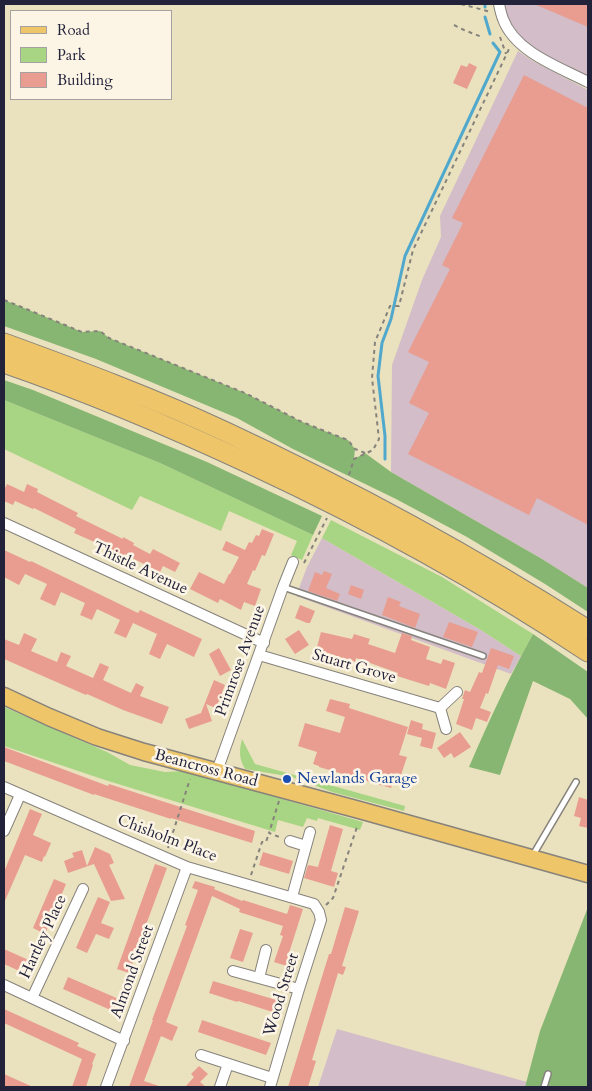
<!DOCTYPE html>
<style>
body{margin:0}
#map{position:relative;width:592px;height:1091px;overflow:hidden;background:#eae2be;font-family:Cardo,serif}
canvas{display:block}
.frame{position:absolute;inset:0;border:5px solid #22223b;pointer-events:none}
.legend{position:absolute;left:10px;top:10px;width:162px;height:90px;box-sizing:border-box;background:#fcf5e5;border:1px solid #a5a1a1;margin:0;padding:6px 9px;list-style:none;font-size:15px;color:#22223b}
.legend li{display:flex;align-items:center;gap:10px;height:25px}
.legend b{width:25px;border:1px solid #a5a1a1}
</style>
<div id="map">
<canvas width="592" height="1091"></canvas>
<div class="frame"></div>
<ul class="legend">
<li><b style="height:6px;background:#eec569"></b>Road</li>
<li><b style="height:14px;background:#a8d583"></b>Park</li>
<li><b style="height:14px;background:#e99d90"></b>Building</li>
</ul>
</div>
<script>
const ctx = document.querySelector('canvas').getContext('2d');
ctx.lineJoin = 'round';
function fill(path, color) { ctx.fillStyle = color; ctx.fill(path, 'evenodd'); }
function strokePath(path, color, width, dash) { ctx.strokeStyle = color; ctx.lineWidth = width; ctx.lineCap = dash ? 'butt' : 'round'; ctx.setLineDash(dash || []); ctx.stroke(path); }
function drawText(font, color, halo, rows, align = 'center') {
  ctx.font = font + ' Cardo,serif'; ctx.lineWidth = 5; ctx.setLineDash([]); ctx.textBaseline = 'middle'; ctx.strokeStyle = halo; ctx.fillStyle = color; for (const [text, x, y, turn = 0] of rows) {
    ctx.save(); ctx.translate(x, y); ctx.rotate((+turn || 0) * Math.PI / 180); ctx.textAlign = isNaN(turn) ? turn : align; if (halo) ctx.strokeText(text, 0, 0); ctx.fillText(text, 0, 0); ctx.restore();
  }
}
const industrial = new Path2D(`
 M499 4H588V82L515 39Z
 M518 51 533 61 588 90V588L542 559 391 472 392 365 422 280 441 237 440 216Z
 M322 538 481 630 521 656 511 674 296 596 307 567Z
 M337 1029 527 1082 525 1087H318Z`);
const green = new Path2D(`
 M4 400 160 463 313 535 302 560 291 555 297 541 229 511 221 531 140 496 132 510 4 449Z
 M331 520 442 577 533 634 521 656 481 630 322 538Z
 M4 707 107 752 130 765 165 772 184 771 363 822 360 830 318 818 317 821 307 818 303 827 278 820 275 832 105 780 4 746Z
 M242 739 255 764 405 806 404 811 332 792 292 777 245 769C239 759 239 751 242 739Z`);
const forest = new Path2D(`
 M4 300 19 306 82 332 100 331 109 338 245 393 300 421 327 432 348 440 355 449 354 459 365 453 391 472 542 559 588 588V612L545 584 467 537 396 499 293 449 237 418 96 359 4 326Z
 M4 380 33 390 207 462 322 516 313 535 160 463 4 400Z
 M533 634 588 672V719L570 699 533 681 500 775 469 767C489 721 509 677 533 634Z
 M588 907V1087H525L540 1031Z`);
const stream = new Path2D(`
 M485 7V4
 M485 17 490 34
 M385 459V436L378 376 382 343 391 319 405 256 500 52 493 43`);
const building = new Path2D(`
 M534 4H588V27Z
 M469 63 477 67 467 89 453 83 461 65 467 67Z
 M524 75 588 108V525L537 498 529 515 408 454 429 413 409 403 429 362 408 352 450 269 442 265 463 223 452 218Z
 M7 484 24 492 27 484 38 489 37 492 78 513 76 516 123 539V537L134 543 133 545 150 554 153 549 180 563 175 572 163 566 160 572 132 558 131 560 108 548 74 533 76 529 34 508 33 509 15 501 13 505 4 501V490Z
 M262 529 274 534 265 556 262 555 255 571 253 570 247 584 261 589 255 606 244 602 241 610 220 599 218 603 190 589 199 572 224 584 229 574H230L239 557 222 550 226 541 245 550 249 542 252 543 256 535 259 536Z
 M4 550 30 562 31 561 138 613 140 610 202 639 194 657 167 644 160 659 149 654 157 634 133 623 126 638 114 633 120 620 97 609 92 620 80 615 85 603 61 592 55 606 40 599 47 584 25 574 19 585 4 577Z
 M324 571 332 574 326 588 340 594 337 601 308 591 315 572 322 575Z
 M351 585 364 590 361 599 348 594Z
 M388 597 401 602 399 606 420 614 415 628 382 615Z
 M300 605 315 611 310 623H307L295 618Z
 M449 622 478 632 472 647 443 637Z
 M299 630 309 645 295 654 285 639Z
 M321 632 352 639 354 634 370 639 368 644 395 653 402 633 412 636 411 640 430 647 426 659 441 664 443 659 455 663 446 689 430 683 429 686 397 676 398 673 356 658 355 662 325 652 324 654 316 651Z
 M24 633 37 639 31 651 57 662 61 652 71 656 66 666 93 678 100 663 109 667 103 680 131 693 136 683 144 687 140 696 169 707 162 724 123 710 87 694 86 695 4 659V639L19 645Z
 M219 648 231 670 220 676 209 654Z
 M491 648 514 656 509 669 498 665 488 694 486 693 480 708 491 712 487 722 476 718 472 730 456 724 464 699H462L465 690 470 692 479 672 482 673Z
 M214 680 225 685 216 708 206 704 212 721 189 729 185 719 201 713Z
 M330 699 350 704 349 708 408 727 399 755 407 757 401 775 395 773 391 788 319 767V766L313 764 317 752 298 746 305 723 340 733 345 717 326 711Z
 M411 720 423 724 422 729 436 733 432 749 420 746 422 738 407 734Z
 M460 732 471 747 454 758 451 753 444 758 437 748Z
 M4 747 108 786 109 784 255 831 252 843 171 818V819L94 794V795L4 761Z
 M579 797 588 800V828L579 826 581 818 574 816Z
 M30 809 42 814 33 835 51 843 45 857 44 856 42 862 25 855 4 903V872Z
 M330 825 343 829 331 871 338 873 334 887 304 878 308 865 318 867Z
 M95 847 110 854 114 863 109 865 125 899 111 901 94 864 68 873 64 861 74 857 72 853 82 850 87 866Z
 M263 852 293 861 289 874 259 865Z
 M155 864 167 868 143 933H144L129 973 117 969Z
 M54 879 66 884 45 934 33 928Z
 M195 881 215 887 214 889 242 901 243 900 287 914 290 905 303 909 289 953 297 956 293 968 274 962 283 936 280 935 283 926 239 912 240 909 212 896 166 1022 178 1027 172 1041 161 1036 144 1081 159 1086V1087H129L153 1020H152L187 926 185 925 198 890 192 888Z
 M98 897 110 902 101 923 114 928 109 939 96 934 87 953 76 948Z
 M345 907 359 911 342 966 346 967 343 975 338 973 312 1060 316 1061 308 1087H288L329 954H331Z
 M240 929 253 933 243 962 230 958Z
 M4 949 33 962 29 971 28 970 26 974 4 964Z
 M68 977 121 1000 115 1012 63 989Z
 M213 981 283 1002 279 1014 238 1001 237 1002 209 993Z
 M4 1009 79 1043 77 1046 96 1054 92 1064 93 1065 86 1087H72L82 1059 4 1023Z
 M202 1020 271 1043 266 1055 198 1032Z
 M199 1066 208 1074 200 1082 206 1087H185L194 1077 191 1074Z
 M4 1074 33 1087H4Z`);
const path = new Path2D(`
 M461 4 491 12
 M454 25 464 30 482 37
 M500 37 506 54
 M4 300 19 306 82 332 100 331 109 338 245 393 300 421 327 432 348 440 355 449 365 453
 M349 475 354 459 373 450 379 439 372 378 375 342 390 306H399L413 250 510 47
 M304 563 327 518
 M279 801 269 833 282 838
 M168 848 190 779
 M251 875 262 842H266L269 833
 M326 905 333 898 358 824`);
const service = new Path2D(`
 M283 587 483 656
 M533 855 576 782
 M544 1087 548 1074`);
const minor = new Path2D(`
 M499 4C500 9 501 14 503 19 515 52 559 67 588 82
 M4 523 264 643
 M259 655 440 708
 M446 729 440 708 457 692
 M217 771 283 587 293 562
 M4 787 187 867 314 904 319 912 321 920 299 989 270 1087
 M4 831 20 795
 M290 841 306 846
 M292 897 310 832
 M233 971 299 989
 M259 978 266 950
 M4 985 124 1041
 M32 998 83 889
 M201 1055 272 1078
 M106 1087 187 867
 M220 1087 228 1064`);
const primary = new Path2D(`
 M4 696 49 717 97 737 144 752 363 811 588 874`);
const motorway = new Path2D(`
 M4 343C78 370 153 398 224 431 351 490 471 555 588 630
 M4 363C88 392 171 427 252 465 368 519 481 581 588 652`);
const markers = [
 [287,779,5,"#1a4fb4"]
];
const streetNames = [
 ["Thistle Avenue",140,569,25],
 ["Primrose Avenue",241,661,-70],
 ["Stuart Grove",354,667,16],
 ["Beancross Road",206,769,15],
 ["Chisholm Place",167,839,21],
 ["Hartley Place",44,937,-65],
 ["Almond Street",133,972,-70],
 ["Wood Street",282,995,-73]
];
const transitNames = [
 ["Newlands Garage",297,779]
];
fill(industrial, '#d2bdc8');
fill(green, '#a8d583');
fill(forest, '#86b671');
strokePath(stream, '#50a8cd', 3);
fill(building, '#e99d90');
strokePath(service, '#86827c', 8);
strokePath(minor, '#86827c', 12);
strokePath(primary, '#86827c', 19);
strokePath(motorway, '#86827c', 21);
strokePath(path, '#86827c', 2, [4, 4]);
strokePath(service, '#fff', 5);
strokePath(minor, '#fff', 10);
strokePath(primary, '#eec569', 16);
strokePath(motorway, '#eec569', 19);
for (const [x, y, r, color] of markers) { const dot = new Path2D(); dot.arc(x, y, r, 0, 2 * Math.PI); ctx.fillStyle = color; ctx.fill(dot); strokePath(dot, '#fcf5e5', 2); }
drawText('16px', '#22223b', '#fcf5e5', streetNames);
drawText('16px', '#164399', '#fcf5e5', transitNames, 'left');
</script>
